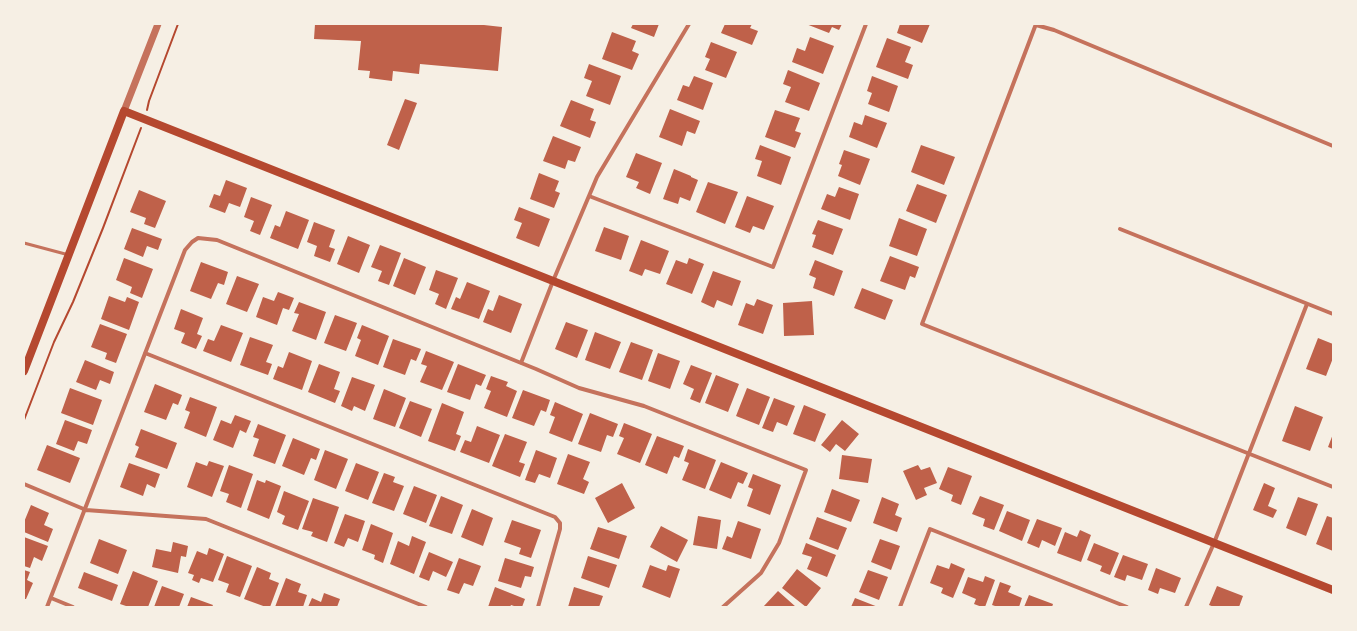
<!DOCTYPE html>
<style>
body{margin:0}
#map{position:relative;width:1357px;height:631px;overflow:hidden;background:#f6efe4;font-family:Jost,sans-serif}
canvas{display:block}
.frame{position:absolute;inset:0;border:25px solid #f6efe4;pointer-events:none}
</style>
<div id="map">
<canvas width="1357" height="631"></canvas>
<div class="frame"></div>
</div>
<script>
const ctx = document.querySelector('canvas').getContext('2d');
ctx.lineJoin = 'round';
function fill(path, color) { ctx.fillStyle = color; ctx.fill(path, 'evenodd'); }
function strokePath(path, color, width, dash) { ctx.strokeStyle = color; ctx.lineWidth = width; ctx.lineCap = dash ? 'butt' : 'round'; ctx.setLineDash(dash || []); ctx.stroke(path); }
const building = new Path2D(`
 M315 24H475L502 27 498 71 420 64 419 74 393 71 392 81 369 78 370 71 358 70 361 41 314 39Z
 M633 24H659L654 37 631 28Z
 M725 24H752L750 28 758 31 752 45 721 33Z
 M806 24H842L839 30 832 27 829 33Z
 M900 24H930L922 43 897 33Z
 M612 32 636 41 632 51 639 54 632 70 602 59Z
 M810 37 834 46 823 74 792 62 797 48 805 51Z
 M887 38 911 47 905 62 913 65 908 79 876 67Z
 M711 42 737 52 726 78 705 70 710 59 705 57Z
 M589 64 621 76 610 105 586 96 592 81 584 78Z
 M788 70 820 83 809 111 785 102 791 87 783 84Z
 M694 76 713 83 703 110 677 100 683 85 689 87Z
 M872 76 898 86 889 112 868 104 872 93 867 91Z
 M405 99 417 103 399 150 387 145Z
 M571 100 594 109 590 120 596 122 590 138 560 126Z
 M670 109 700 121 695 134 687 131 682 146 659 137Z
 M775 110 800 118 795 131 801 133 795 148 765 137Z
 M865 115 887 123 877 148 849 137 854 122 862 125Z
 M553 136 581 147 575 162 568 160 565 169 543 161Z
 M760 145 791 157 781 185 757 176 762 161 755 159Z
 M921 145 955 157 944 185 911 172Z
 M844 150 870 159 860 185 838 176 842 165 839 164Z
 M636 153 662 163 650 194 636 188 639 182 626 177Z
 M674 169 691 176V177L698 180 690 201 680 197 678 204 663 199Z
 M539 173 559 181 555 191 560 193 554 208 530 199Z
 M226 180 247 188 240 207 229 203 225 213 209 207 214 194 220 196Z
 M708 182 738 192 725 224 696 212Z
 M917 184 947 195 936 223 906 211Z
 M839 187 859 194 850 220 821 209 827 194 835 197Z
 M139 190 166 201 155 228 144 224 146 218 130 212Z
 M747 196 774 206 764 230 753 226 750 233 735 227Z
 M251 197 272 205 260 235 250 231 254 221 244 217Z
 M519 207 550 219 539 247 516 238 522 223 514 220Z
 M286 211 309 220 298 249 270 238 275 225 280 227Z
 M899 218 927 229 917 256 889 246Z
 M818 220 843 229 833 255 812 247 816 235 812 234Z
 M314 222 335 230 329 247 335 249 330 262 314 256 317 246 307 242Z
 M604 227 629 236 621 260 595 251Z
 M132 228 162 239 158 250 147 246 143 257 124 249Z
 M348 236 370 245 359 273 337 264Z
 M641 240 669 251 660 274 645 269 642 276 629 271Z
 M380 245 401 253 389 285 378 281 382 271 371 267Z
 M890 256 919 267 915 278 910 276 905 290 880 281Z
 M124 258 153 269 142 298 130 293 132 287 116 280Z
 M404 258 426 267 415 295 393 286Z
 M689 258 704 264 692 294 666 284 676 260 687 264Z
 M815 260 843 271 834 296 813 288 816 278 809 275Z
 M201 262 228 272 224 285 218 283 211 299 190 291Z
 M436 270 458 278 446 309 435 304 439 294 429 290Z
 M713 271 741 281 732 306 717 300 714 308 701 302Z
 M237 276 259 284 247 312 226 304Z
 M467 282 490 291 479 319 451 309 456 297 460 299Z
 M862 288 893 300 885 320 854 308Z
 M278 292 294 298 289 310 283 308 277 325 256 317 263 297 274 301Z
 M499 295 522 304 511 333 483 322 488 309 493 311Z
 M109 296 125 302 127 297 139 302 129 330 101 319Z
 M757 299 773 305 763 334 738 325 746 303 754 306Z
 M812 301 814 335 784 336 783 303Z
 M299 302 326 312 316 340 292 331 299 314 294 313Z
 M181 309 203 318 197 334 202 336 196 349 181 343 185 333 174 329Z
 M335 315 357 323 346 351 324 343Z
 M566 322 588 330 577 358 555 349Z
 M100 324 127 334 116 363 105 359 107 353 91 347Z
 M221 325 243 333 231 362 203 351 208 339 214 341Z
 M362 325 389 336 378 365 355 356 361 340 357 338Z
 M595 332 621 342 610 369 585 360Z
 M250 337 273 345 266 362 272 364 268 375 240 365Z
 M1318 338 1333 344V358L1326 376 1306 369Z
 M393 339 421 349 416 361 411 359 405 375 383 367Z
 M631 342 653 350 642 380 619 372Z
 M426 351 454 362 442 390 420 382 427 366 421 364Z
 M289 352 312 361 302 390 273 379 278 366 283 368Z
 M658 353 680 361 670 389 648 381Z
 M85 360 114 372 110 384 100 380 96 390 76 382Z
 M319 364 340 372 334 389 340 391 335 403 308 392Z
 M458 364 486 375 481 386 476 384 470 400 447 392Z
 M691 365 712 373 700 403 690 399 694 389 683 384Z
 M716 375 739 384 728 412 705 403Z
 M491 376 508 382 506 386 517 391 507 417 484 408 491 391 486 389Z
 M352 377 375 385 365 411 354 406 352 411 341 406Z
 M155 384 182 395 178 405 173 403 166 420 144 412Z
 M70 388 102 400 93 425 61 413Z
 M747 388 770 397 759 425 736 416Z
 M384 389 406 398 395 427 373 419Z
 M523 390 550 400 546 412 541 410 534 426 512 418Z
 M190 397 217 407 206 437 184 428 190 412 185 410Z
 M774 398 795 406 787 426 777 422 773 432 762 428Z
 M410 401 432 409 421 437 399 428Z
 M555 402 583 414 572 442 549 433 555 417 550 415Z
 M442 403 464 412 456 434 461 436 455 451 428 441Z
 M804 405 826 414 815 442 793 434Z
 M1295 406 1323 417 1310 451 1282 441Z
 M590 413 618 424 613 437 607 435 601 452 578 444Z
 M235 415 251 421 246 433 240 430 233 448 213 440 221 420 231 424Z
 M65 420 92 430 87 444 78 441 74 451 56 444Z
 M842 420 859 434 845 451 836 444 830 452 821 445Z
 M624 423 652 434 640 463 617 454 624 438 619 436Z
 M258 424 286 435 275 464 253 456 259 439 253 437Z
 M477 426 500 435 489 463 460 452 465 440 471 442Z
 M141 429 177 443 167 469 135 457 139 447 135 445Z
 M505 434 527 442 519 462 525 464 520 477 492 466Z
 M1333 434V449L1328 447Z
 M657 436 684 446 679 458 674 456 667 474 645 465Z
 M293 438 320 449 316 460 311 458 304 475 282 466Z
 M47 445 80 458 70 483 37 470Z
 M688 449 716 460 705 489 682 480 689 463 684 461Z
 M325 450 348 459 336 489 314 480Z
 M536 450 557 458 550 478 539 474 535 483 525 480Z
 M568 454 590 462 583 479 589 482 584 494 557 484Z
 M842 455 872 459 868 483 839 479Z
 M209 461 224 466 212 497 187 487 196 462 207 466Z
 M721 462 748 473 743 484 738 482 731 499 709 490Z
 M129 463 160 474 155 488 147 484 143 496 120 487Z
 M356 463 379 472 368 500 345 491Z
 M229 465 253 474 241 508 226 502 229 494 220 491Z
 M918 465 921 470 930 467 937 483 924 488 927 495 916 500 903 471Z
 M948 467 972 476 961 505 951 501 953 495 939 489Z
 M384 473 395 477 393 482 404 486 394 511 372 503Z
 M753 474 781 485 770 515 747 506 753 489 748 487Z
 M257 480 265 483 266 480 281 486 269 519 247 510Z
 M622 483 635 508 608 523 595 498Z
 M1264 483 1275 488 1268 506 1277 510 1273 518 1253 510Z
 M414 486 437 495 426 523 403 514Z
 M832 489 860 500 851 522 824 512Z
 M284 491 309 501 298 530 282 524 285 516 277 512Z
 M441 496 463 505 452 534 429 526Z
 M980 496 1004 505 994 530 983 526 985 519 972 514Z
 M882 497 899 504 895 515 902 518 897 532 873 523Z
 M1298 497 1318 504 1306 536 1286 528Z
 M313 498 339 507 327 542 311 536 313 532 302 529Z
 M31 505 49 513 44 525 53 529 48 542 24 532V522Z
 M472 509 493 518 483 546 461 537Z
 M1007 511 1030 520 1022 541 999 531Z
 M345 514 365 521 358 542 348 538 344 547 334 543Z
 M698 516 721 520 717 549 693 545Z
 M1327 516 1333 518V551L1316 544Z
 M817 517 847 528 838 550 809 539Z
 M1037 519 1062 528 1055 546 1042 540 1039 548 1027 543Z
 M512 520 541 530 531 558 519 554 521 548 504 542Z
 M738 521 761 529 751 559 722 549 727 536 732 538Z
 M371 524 393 533 383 563 374 559 375 555 362 550Z
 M661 526 688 540 677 562 650 547Z
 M598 527 627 536 619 559 590 549Z
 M1080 530 1091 535 1081 562 1057 553 1065 532 1077 537Z
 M412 536 426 542 414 574 390 564 398 541 409 546Z
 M24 537 48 546 42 561 34 557 30 568 24 566Z
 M99 539 127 550 118 574 90 563Z
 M880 539 900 546 891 570 871 562Z
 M173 542 188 546 186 557 181 556 178 573 152 567 156 549 171 552Z
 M806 543 836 555 827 577 807 569 812 557 802 554Z
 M1094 543 1119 553 1110 575 1100 571 1102 566 1087 560Z
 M209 548 224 554 213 582 201 578 199 583 192 580 194 575 188 573 197 551 207 555Z
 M429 552 453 562 446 577 433 571 429 581 419 577Z
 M1123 555 1148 564 1142 580 1127 575 1125 581 1114 577Z
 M227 556 252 566 240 597 226 592 229 584 218 580Z
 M588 556 617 565 609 588 581 578Z
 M459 558 481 566 473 586 464 583 459 594 447 590Z
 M505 558 534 567 531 577 525 576 521 588 498 581Z
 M951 563 965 569 953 598 941 593 943 588 930 583 937 565 949 569Z
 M650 565 666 571 668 565 680 569 670 598 642 587Z
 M257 567 271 573 269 579 279 583 270 607H266L244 599Z
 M1156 568 1181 578 1175 593 1160 588 1158 594 1148 590Z
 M797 569 821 588 806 607 782 588Z
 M24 570 30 572 27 580 33 583 26 599H24Z
 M868 570 888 577 879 600 859 592Z
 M133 571 158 581 148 607H129L120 604Z
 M84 572 118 585 112 601 78 588Z
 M985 576 995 580 985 607H982L974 604 976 599 962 593 968 577 983 582Z
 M286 578 301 584 298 592 307 595 303 607H275Z
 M1000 582 1011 586 1008 592 1022 598 1019 607H998L992 605Z
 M162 586 184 594 179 607H154Z
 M1217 586 1243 596 1239 607H1214L1209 605Z
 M495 587 525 599 522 607H517L511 605 510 607H488Z
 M574 587 603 596 599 607H568Z
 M778 591 796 607H763Z
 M324 593 340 599 337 607H308L312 598 321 602Z
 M1029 595 1053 604 1052 607H1024Z
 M191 597 213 605 212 607H187Z
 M855 598 878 607H851Z`);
const path = new Path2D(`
 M147 110 149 101 178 24
 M24 420 54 342 73 302 103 228 141 128`);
const service = new Path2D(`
 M24 243 69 255`);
const minor = new Path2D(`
 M1036 24 922 324 1333 487
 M1036 25 1054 30 1333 146
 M589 196 773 267 866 24
 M1120 229 1333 314
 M145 353 555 517 560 523V529L538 607
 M521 363 553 281 597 177 689 24
 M24 484 86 510 206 519 426 607
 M51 598 73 607
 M47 607 185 250 192 242 198 238 217 240 536 369 579 388 644 406 806 470 779 543 761 573 723 607
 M900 607 930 529 1127 607
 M1186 607 1214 543 1307 304`);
const tertiary = new Path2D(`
 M124 111 158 24`);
const secondary = new Path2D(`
 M24 371 124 111 1333 590`);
fill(building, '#bf614a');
strokePath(path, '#b5482f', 2);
strokePath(service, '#c5725c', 3);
strokePath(minor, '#c5725c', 4);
strokePath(tertiary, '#c5725c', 7);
strokePath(secondary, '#b5482f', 8);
</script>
